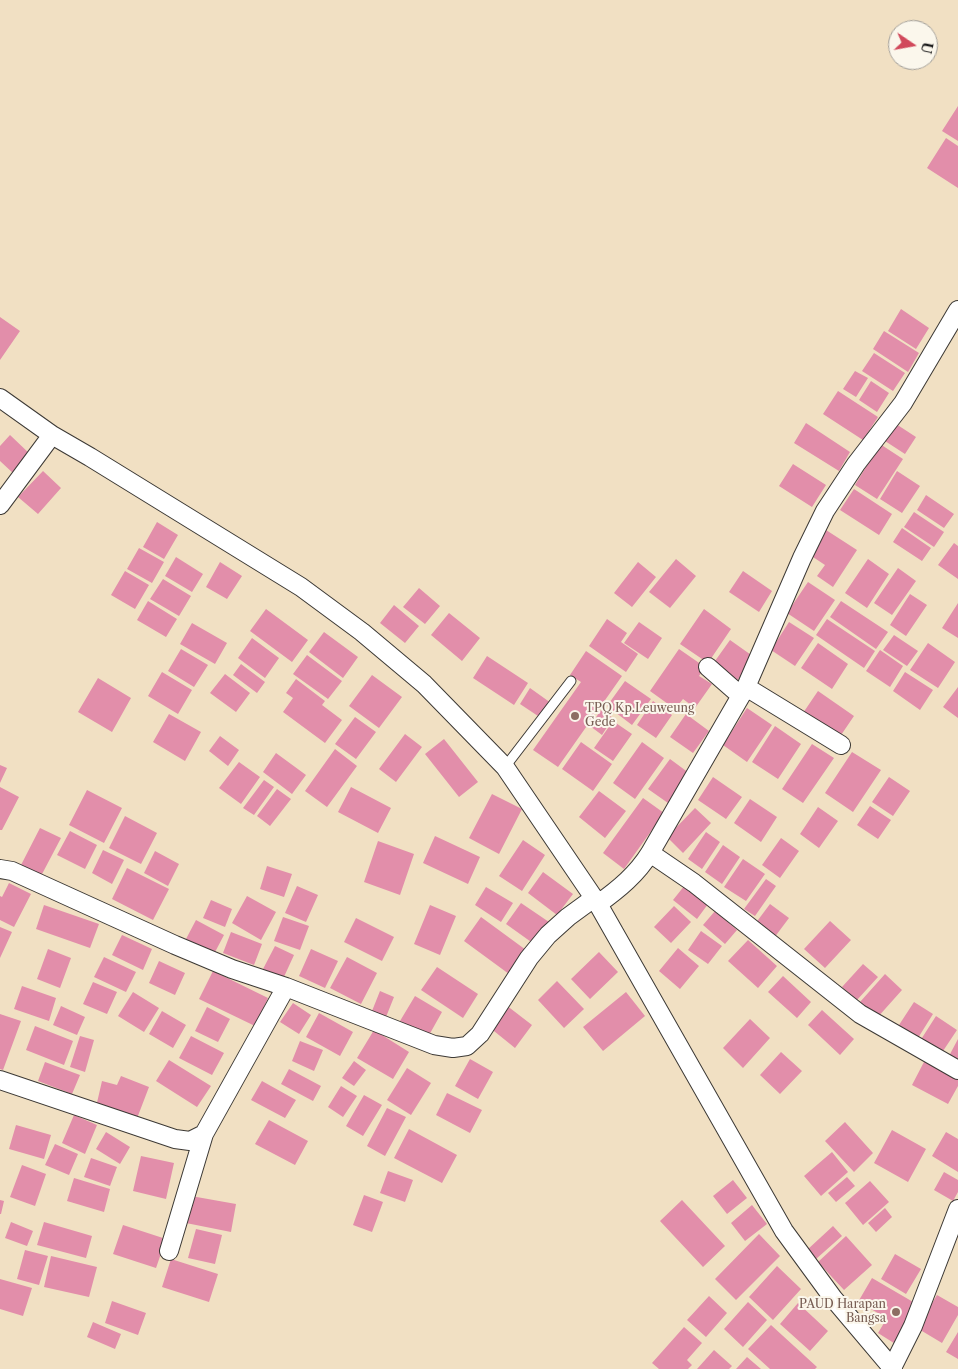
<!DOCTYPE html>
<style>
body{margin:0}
#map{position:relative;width:958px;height:1369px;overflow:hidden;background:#f1e0c3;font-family:"Libre Caslon Text",serif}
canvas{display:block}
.north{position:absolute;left:888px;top:20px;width:50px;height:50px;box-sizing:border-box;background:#fbf7ec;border:1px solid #a29f99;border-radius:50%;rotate:102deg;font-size:14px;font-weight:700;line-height:20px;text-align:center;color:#1c1c1c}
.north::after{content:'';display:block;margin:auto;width:18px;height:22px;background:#d1495b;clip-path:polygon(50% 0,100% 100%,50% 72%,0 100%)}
</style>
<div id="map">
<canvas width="958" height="1369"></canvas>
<div class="north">U</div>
</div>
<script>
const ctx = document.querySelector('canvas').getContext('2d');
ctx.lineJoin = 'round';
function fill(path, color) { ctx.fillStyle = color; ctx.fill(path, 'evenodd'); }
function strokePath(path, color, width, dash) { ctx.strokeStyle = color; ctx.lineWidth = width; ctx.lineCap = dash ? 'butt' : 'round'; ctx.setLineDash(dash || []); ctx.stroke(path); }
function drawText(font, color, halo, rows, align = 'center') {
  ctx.font = font + ' "Libre Caslon Text",serif'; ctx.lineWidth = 4; ctx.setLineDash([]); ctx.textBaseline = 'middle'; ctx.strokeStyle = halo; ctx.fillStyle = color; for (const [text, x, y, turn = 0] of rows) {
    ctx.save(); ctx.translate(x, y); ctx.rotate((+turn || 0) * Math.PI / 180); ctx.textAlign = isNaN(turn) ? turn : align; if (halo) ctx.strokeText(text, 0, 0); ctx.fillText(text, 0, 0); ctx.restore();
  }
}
const building = new Path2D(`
 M958 106V141L942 131Z
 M946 138 958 146V188L927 168Z
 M901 309 929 328 916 349 888 331Z
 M0 317 20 331 0 360Z
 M884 331 919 353 908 372 873 349Z
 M874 353 905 373 893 391 862 371Z
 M855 371 868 378 856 397 843 389Z
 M871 381 889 393 877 412 859 400Z
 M838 391 878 417 863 440 823 414Z
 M806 423 850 452 839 471 794 443Z
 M896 424 916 437 905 454 885 441Z
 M10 435 31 455 14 474 0 461V446Z
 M880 444 903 459 877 499 855 485Z
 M793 464 826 485 812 507 779 486Z
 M43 471 61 488 38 514 18 497Z
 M897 471 920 486 902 513 880 499Z
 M854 489 892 514 879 535 840 510Z
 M926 495 954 514 944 528 917 510Z
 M914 512 944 532 934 547 904 527Z
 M157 522 178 535 164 559 143 547Z
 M902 528 931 548 922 561 893 542Z
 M826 530 857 550 833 587 817 576 825 565 810 555Z
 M954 543 958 546V579L938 565Z
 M139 548 164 562 152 583 127 569Z
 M176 557 203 574 192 592 165 576Z
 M676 559 696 576 670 608 649 592Z
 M868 559 889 574 867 608 845 593Z
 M220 562 242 576 227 599 206 587Z
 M638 562 656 577 632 607 614 593Z
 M898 568 916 581 892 615 874 603Z
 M125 571 149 585 135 609 111 595Z
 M743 571 772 591 759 612 729 592Z
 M163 579 191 596 179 616 150 599Z
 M808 582 835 600 814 631 787 613Z
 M419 588 440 606 425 624 403 607Z
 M910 594 927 605 906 636 890 625Z
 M148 601 177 619 166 637 137 620Z
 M841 601 888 632 876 649 830 617Z
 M958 603V638L942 628Z
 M394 605 419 626 405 643 380 623Z
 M266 609 308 640 292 662 250 631Z
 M704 609 731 629 708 663 680 644Z
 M449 613 480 638 462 661 431 635Z
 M607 619 627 633 621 642 638 654 626 672 589 646Z
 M827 619 875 651 864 668 816 635Z
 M639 622 662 638 648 659 624 643Z
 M789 622 814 638 795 666 771 650Z
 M192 623 227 643 215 664 180 644Z
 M324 632 358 657 343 678 309 652Z
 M894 635 918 651 907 666 883 650Z
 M252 638 279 658 265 678 238 658Z
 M730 640 754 657 734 685 710 668Z
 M818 643 848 664 832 689 801 668Z
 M928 643 955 662 938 688 910 670Z
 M181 649 208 665 194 687 168 671Z
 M679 649 705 667 699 676 712 684 695 708 683 699 675 709 650 691Z
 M880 650 903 666 890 687 866 671Z
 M586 651 622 676 558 767 533 750 581 682 570 675Z
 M307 655 342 681 328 699 293 674Z
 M487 656 528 683 514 705 473 678Z
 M241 664 265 682 257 693 233 675Z
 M162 672 192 690 178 714 148 696Z
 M905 672 933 690 920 710 893 691Z
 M225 674 250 693 236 712 210 693Z
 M372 675 402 697 379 728 349 706Z
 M98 678 131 698 112 732 78 712Z
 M296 679 325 701 322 705 342 720 325 743 283 712 293 698 286 693Z
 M625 681 651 699 632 725 607 706Z
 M958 687V718L943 707Z
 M530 688 551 703 541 718 520 704Z
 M818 691 854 716 839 738 803 713Z
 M653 701 672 715 656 738 637 725Z
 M747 708 772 725 747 762 723 745Z
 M601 710 613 718 602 735 590 726Z
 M169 714 201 732 185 761 153 742Z
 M686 714 709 731 693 753 670 737Z
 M355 717 376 732 356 759 335 744Z
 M613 721 632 734 613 761 594 748Z
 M775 726 801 744 778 779 752 762Z
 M405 734 422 747 396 782 379 769Z
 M220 736 239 750 228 766 209 751Z
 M444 739 478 782 459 797 425 754Z
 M581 742 612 764 593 791 562 769Z
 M642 742 664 758 635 799 613 783Z
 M812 744 834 758 803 803 782 789Z
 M335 749 357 766 327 807 305 791Z
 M852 752 881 770 853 812 825 793Z
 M276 753 306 775 292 794 263 772Z
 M670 759 689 773 668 803 648 789Z
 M239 762 260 777 241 804 219 788Z
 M0 765 7 768 0 783Z
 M713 777 742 797 726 819 698 800Z
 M889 777 910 791 893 816 872 802Z
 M264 780 274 787 254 815 243 808Z
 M0 787 19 797 2 830H0Z
 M351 787 391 808 378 833 338 812Z
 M277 789 291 799 270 826 257 816Z
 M87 790 122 808 104 843 69 825Z
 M599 791 626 811 605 838 579 817Z
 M492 794 522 809 499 854 469 838Z
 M643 798 664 813 624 869 603 853Z
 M750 799 777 817 761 842 734 823Z
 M870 806 891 820 878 839 857 825Z
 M818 807 838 821 819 848 800 834Z
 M695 808 711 823 683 853 667 837Z
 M125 816 157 833 141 864 109 848Z
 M40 828 61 838 41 876 21 865Z
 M70 831 97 845 85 869 57 855Z
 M706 832 720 842 702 869 688 859Z
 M435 836 480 857 468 884 423 863Z
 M781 838 799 851 780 878 762 865Z
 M523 840 545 855 522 891 499 876Z
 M378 841 414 854 400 895 364 882Z
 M723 845 740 857 722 884 705 872Z
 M103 850 124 860 112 884 92 873Z
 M155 851 179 864 168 886 144 873Z
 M743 859 765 874 746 901 724 887Z
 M267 866 292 874 284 897 260 889Z
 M127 868 169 889 153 920 112 899Z
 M543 872 573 894 557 915 528 893Z
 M766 879 776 886 755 916 744 909Z
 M9 883 31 894 14 927 0 920V896L2 897Z
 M685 885 708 904 697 919 673 900Z
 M297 886 318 895 306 922 285 913Z
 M486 887 513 903 501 922 475 905Z
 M247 896 276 912 261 940 232 923Z
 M211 900 232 909 225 927 203 918Z
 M521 903 549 922 534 944 506 924Z
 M770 904 789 918 774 938 755 924Z
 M44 905 99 924 90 948 36 929Z
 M430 905 456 916 440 955 414 944Z
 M674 906 691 922 671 943 654 927Z
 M715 911 737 930 725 944 703 925Z
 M283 917 309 926 300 950 274 941Z
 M481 917 526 950 509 974 464 941Z
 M356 918 394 937 382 961 344 942Z
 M196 920 224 935 214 954 186 939Z
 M830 921 851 940 825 968 804 949Z
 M0 927 12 932 0 958Z
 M701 931 722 946 708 964 688 950Z
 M231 932 262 944 254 965 223 953Z
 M122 935 152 949 143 970 112 955Z
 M748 940 777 966 758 988 728 961Z
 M275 946 294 955 283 979 263 969Z
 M678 948 699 966 680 989 659 971Z
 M48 949 71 958 60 988 37 979Z
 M311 949 338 961 325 988 299 976Z
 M599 952 618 972 590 999 571 979Z
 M104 957 136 972 126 992 94 977Z
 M347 957 377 973 361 1004 330 988Z
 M159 961 185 973 175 995 149 983Z
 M863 964 878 977 857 1000 842 987Z
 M437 967 478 994 463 1018 421 990Z
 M213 971 268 998 255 1026 199 999Z
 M885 974 902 990 877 1018 860 1002Z
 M783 976 811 1002 797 1018 768 992Z
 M557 981 584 1009 564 1028 538 1000Z
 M93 982 117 992 107 1014 83 1004Z
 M22 986 56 998 49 1021 14 1009Z
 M380 991 394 997 384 1022 370 1016Z
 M133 992 159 1008 144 1032 118 1016Z
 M626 992 645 1016 603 1051 583 1027Z
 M415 996 442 1012 428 1037 400 1021Z
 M914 1002 933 1014 918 1038 899 1025Z
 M293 1003 311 1015 299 1034 280 1022Z
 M506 1005 532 1025 515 1048 489 1027Z
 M61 1006 85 1017 77 1035 53 1025Z
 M207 1007 230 1019 218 1042 195 1031Z
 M822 1010 854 1039 840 1055 808 1025Z
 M162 1011 186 1025 173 1048 149 1034Z
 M319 1013 353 1032 340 1056 306 1037Z
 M0 1014 21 1021 3 1070 0 1069Z
 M936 1016 957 1030 941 1054 920 1041Z
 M750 1019 770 1038 743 1068 723 1048Z
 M35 1026 73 1041 64 1065 26 1050Z
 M374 1030 409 1052 393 1079 357 1058Z
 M80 1036 94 1040 85 1072 70 1067Z
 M191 1036 224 1053 212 1075 179 1058Z
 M958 1039V1062L949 1056Z
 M300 1041 323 1050 314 1071 292 1061Z
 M781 1052 802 1071 780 1094 760 1075Z
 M470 1059 493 1072 478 1099 455 1086Z
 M169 1060 211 1086 197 1107 156 1081Z
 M925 1060 958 1079V1086L948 1104 912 1085Z
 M354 1061 366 1070 354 1086 342 1078Z
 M45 1062 80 1075 72 1094 38 1081Z
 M407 1068 431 1083 411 1115 387 1100Z
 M289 1069 321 1086 313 1101 281 1084Z
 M121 1076 149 1087 136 1121 96 1107 102 1081 117 1085Z
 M262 1081 296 1100 285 1118 251 1100Z
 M341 1086 357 1096 343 1117 328 1107Z
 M447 1093 482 1110 470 1133 436 1115Z
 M364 1095 382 1105 363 1136 346 1126Z
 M387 1108 406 1117 385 1156 367 1146Z
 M74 1115 97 1125 85 1154 62 1143Z
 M269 1120 308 1141 295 1165 255 1144Z
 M845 1122 873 1153 854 1172 825 1141Z
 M16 1125 51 1135 44 1159 9 1149Z
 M409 1129 457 1155 442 1183 394 1158Z
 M892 1130 926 1149 908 1182 874 1163Z
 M106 1132 130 1147 120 1164 96 1149Z
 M946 1132 958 1139V1172L932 1156Z
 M55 1144 78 1154 69 1175 45 1165Z
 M832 1152 848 1172 821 1196 804 1176Z
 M141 1156 174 1163 166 1199 133 1191Z
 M91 1158 117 1167 110 1186 84 1177Z
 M22 1165 46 1174 35 1206 10 1197Z
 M388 1171 413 1180 405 1202 380 1193Z
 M944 1172 958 1180V1192L953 1201 934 1190Z
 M847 1177 855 1186 836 1202 828 1193Z
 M74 1178 110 1189 104 1212 67 1201Z
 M733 1180 747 1198 727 1214 713 1196Z
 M870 1181 889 1202 863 1225 845 1203Z
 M364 1195 383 1202 372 1232 353 1225Z
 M191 1196 236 1204 231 1232 186 1223Z
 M0 1200 4 1201 1 1214H0Z
 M682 1200 725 1246 703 1267 660 1221Z
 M752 1205 767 1224 745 1241 731 1223Z
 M885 1208 892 1217 876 1232 868 1223Z
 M11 1222 33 1231 27 1246 5 1238Z
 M44 1222 92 1236 86 1258 37 1245Z
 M123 1225 166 1239 156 1268 113 1254Z
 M833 1226 842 1236 816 1259 807 1250Z
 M196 1229 222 1235 215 1264 188 1258Z
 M759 1234 780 1256 736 1300 715 1279Z
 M846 1236 872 1265 844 1290 818 1262Z
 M25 1250 48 1256 39 1285 17 1279Z
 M895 1254 921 1269 906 1294 881 1279Z
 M51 1256 97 1267 89 1297 44 1287Z
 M171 1259 218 1274 209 1302 162 1287Z
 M777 1266 801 1289 773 1320 749 1297Z
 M872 1278 920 1306 897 1345 878 1333 887 1318 858 1302Z
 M0 1279 32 1288 23 1316 0 1309Z
 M937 1295 958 1307V1315L942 1343 917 1328Z
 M709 1296 727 1313 706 1337 687 1320Z
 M112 1301 146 1313 138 1335 105 1323Z
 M748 1302 767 1320 743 1347 724 1329Z
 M798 1303 828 1331 810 1351 780 1324Z
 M93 1322 121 1334 115 1349 87 1337Z
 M771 1325 817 1367 815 1369H770L748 1349Z
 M684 1327 702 1343 687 1360 692 1365 688 1369H659L652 1363Z
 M958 1332V1359L946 1352Z
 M714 1350 732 1366 729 1369H697Z
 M747 1357 761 1369H736Z`);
const lane = new Path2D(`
 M505 767 571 681`);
const street = new Path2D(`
 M0 398 52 435 90 457 301 587 362 632 424 684 505 767 598 904 784 1231 833 1298 893 1369
 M0 505 52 435
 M708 667 741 696
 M746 687 841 745
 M650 853 694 883 860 1014 958 1070
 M0 869 12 871 175 945 232 969 286 987 434 1045 453 1048 467 1046 480 1034 529 958 548 935 568 917 594 898
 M598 904C619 889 637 874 650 853L746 687 802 558 825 511 856 464 903 403 958 310
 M0 1080 175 1139 190 1141 204 1134 286 987
 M169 1251 204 1134
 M892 1368 913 1326 958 1209`);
const markers = [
 [575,716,5,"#8d6e63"],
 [896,1312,5,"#8d6e63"]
];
const educationNames = [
 ["TPQ Kp.Leuweung",585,709],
 ["Gede",585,723],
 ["PAUD Harapan",886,1305,"right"],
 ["Bangsa",886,1319,"right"]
];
fill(building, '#e28eaa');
strokePath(lane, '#3c3935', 11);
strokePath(street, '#3c3935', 20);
strokePath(lane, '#fff', 9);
strokePath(street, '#fff', 18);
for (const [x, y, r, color] of markers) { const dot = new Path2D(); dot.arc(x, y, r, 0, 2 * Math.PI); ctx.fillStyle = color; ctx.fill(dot); strokePath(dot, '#fbf7ec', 2); }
drawText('12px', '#785e54', '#fbf7ec', educationNames, 'left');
</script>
